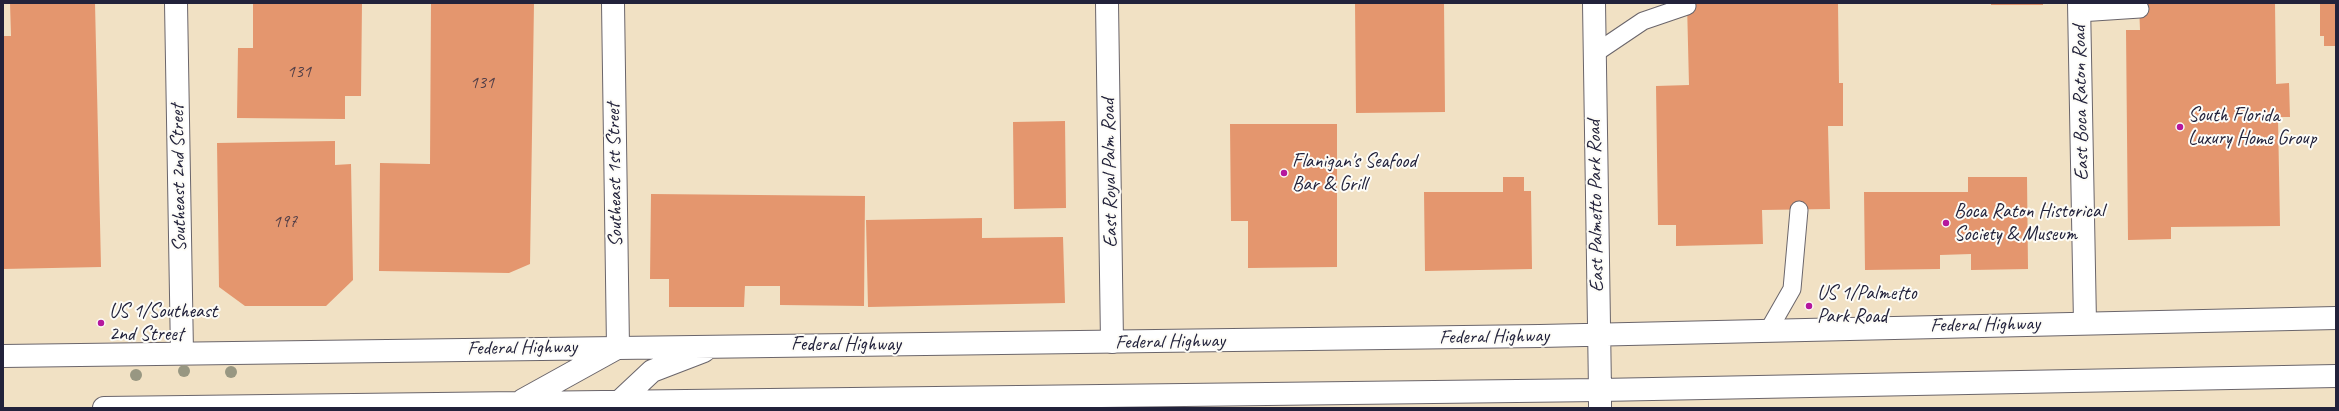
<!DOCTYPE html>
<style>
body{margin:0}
#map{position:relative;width:2339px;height:411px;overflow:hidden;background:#f1e1c4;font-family:Caveat,sans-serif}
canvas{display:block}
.frame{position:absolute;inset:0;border:4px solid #22223b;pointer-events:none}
</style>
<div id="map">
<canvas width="2339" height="411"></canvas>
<div class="frame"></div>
</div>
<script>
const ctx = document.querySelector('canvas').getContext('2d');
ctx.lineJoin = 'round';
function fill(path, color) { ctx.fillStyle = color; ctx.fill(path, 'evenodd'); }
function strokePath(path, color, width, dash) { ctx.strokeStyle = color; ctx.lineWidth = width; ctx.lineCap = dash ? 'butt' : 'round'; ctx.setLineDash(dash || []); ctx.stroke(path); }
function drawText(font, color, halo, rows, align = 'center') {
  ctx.font = font + ' Caveat,sans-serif'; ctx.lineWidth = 4; ctx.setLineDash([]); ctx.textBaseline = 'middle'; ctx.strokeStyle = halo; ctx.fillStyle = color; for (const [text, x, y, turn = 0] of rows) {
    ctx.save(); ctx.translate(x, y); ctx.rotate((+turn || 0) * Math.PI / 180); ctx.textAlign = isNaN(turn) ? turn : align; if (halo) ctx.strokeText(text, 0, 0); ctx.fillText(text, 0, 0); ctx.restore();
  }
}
const building = new Path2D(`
 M10 3H95L101 267 3 269V36H11Z
 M253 3H362L361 96H345V119L237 118 238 48H253Z
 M431 3H534L530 264 509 273 379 271 380 163 430 164Z
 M1355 3H1444L1445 112 1356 113Z
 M1687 3H1838L1839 83H1843V126H1828L1830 209 1762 210 1763 244 1676 246V225H1658L1656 86 1689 85Z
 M1991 3H2043V5H1991Z
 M2139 3H2275L2276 84 2289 83 2290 117H2278L2280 226 2171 227V239L2128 240 2126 30H2140Z
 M2320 3H2336V46H2324V36H2320Z
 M1065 121 1066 208 1014 209 1013 122Z
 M1230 124H1337V267L1248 268V221H1231Z
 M335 141V165L351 164 353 280 326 306H245L219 287 217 143Z
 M1503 177H1524V191H1531L1532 269 1425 271 1424 192H1503Z
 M1968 177H2027L2028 269 1971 270V254L1940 255V269L1865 270 1864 192H1968Z
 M651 194 865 196 864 306 780 305V286H745L744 307H669V279H650Z
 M982 218V238L1063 237 1065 303 868 307 866 220Z`);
const lane = new Path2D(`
 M2079 13 2140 9
 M1594 54 1643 21 1687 6
 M1768 331 1792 289 1799 210`);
const street = new Path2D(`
 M176 3 182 353
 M613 3 618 347
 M1107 3 1112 342
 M2079 3 2085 323`);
const secondary = new Path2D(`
 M1600 390V408`);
const primary = new Path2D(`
 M1594 3 1600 390
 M3 356 1540 336 2336 318
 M523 400 617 348
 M620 401 652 371 704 351
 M104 408 1600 390 2336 376`);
const trees = [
 [184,371],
 [231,372],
 [136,375]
];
const markers = [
 [2180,127,4,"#b5179e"],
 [1284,173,4,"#b5179e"],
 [1946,223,4,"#b5179e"],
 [1809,306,4,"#b5179e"],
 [101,323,4,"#b5179e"]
];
const numberNames = [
 ["131",299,72],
 ["131",482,83],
 ["197",285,222]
];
const streetNames = [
 ["East Boca Raton Road",2081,103,-91],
 ["East Royal Palm Road",1110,173,-91],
 ["Southeast 1st Street",615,175,-91],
 ["Southeast 2nd Street",179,178,-91],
 ["East Palmetto Park Road",1596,206,-91],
 ["Federal Highway",1985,325,-1],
 ["Federal Highway",1494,337,-1],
 ["Federal Highway",1170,342,-1],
 ["Federal Highway",846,345],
 ["Federal Highway",522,348,-1]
];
const poiNames = [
 ["South Florida",2188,116],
 ["Luxury Home Group",2188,139],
 ["Flanigan's Seafood",1292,162],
 ["Bar & Grill",1292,185],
 ["Boca Raton Historical",1954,212],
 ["Society & Museum",1954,235],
 ["US 1/Palmetto",1817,294],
 ["Park Road",1817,317],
 ["US 1/Southeast",109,312],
 ["2nd Street",109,335]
];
fill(building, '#e4966e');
strokePath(lane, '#6a656b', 19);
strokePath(street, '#6a656b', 24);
strokePath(secondary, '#6a656b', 24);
strokePath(primary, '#6a656b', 24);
strokePath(lane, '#fff', 17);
strokePath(street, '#fff', 22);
strokePath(secondary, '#fff', 22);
strokePath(primary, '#fff', 22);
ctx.fillStyle = '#989782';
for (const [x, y] of trees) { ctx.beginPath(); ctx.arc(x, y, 6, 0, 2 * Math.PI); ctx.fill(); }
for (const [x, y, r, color] of markers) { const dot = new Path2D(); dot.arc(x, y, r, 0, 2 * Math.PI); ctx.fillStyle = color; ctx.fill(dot); strokePath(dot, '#fdfcf7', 1.5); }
drawText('18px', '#523f48', null, numberNames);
drawText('20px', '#22223b', '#fdfcf7', streetNames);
drawText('20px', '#22223b', '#fdfcf7', poiNames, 'left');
</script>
